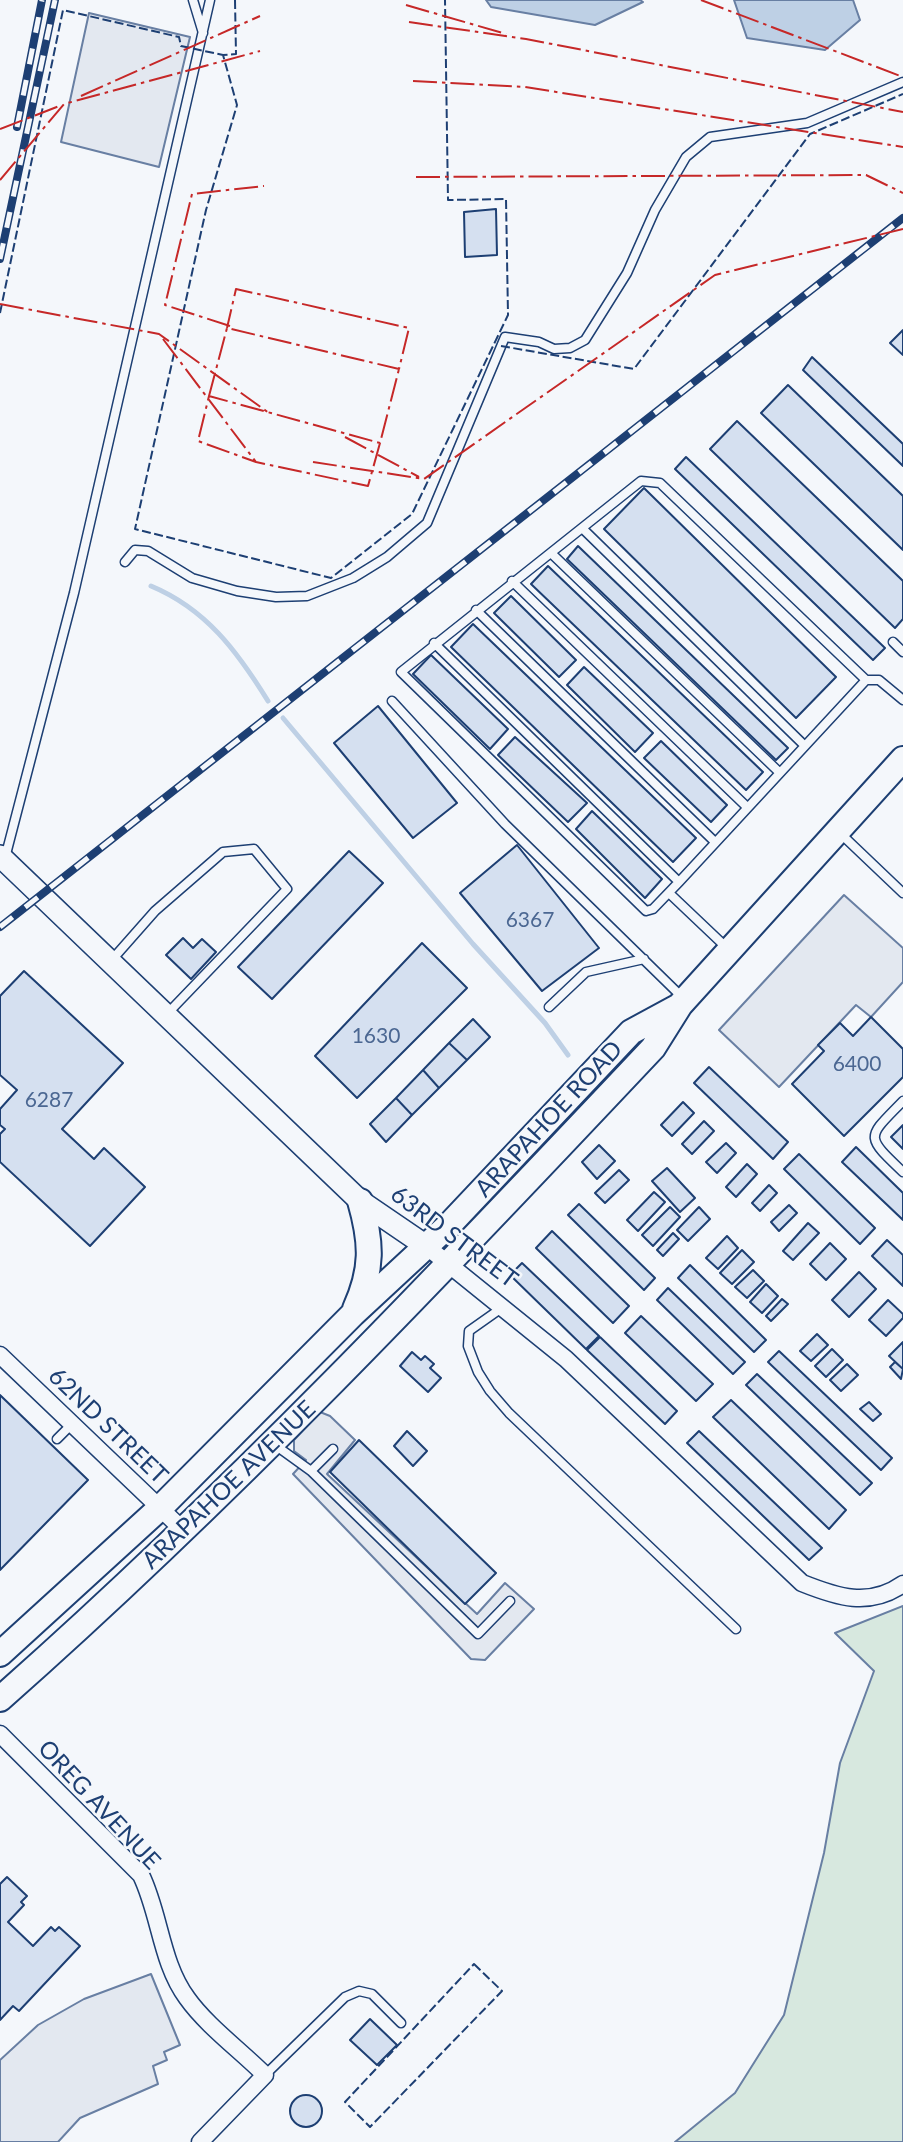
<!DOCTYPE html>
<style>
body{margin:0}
canvas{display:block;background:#f4f7fb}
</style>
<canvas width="903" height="2142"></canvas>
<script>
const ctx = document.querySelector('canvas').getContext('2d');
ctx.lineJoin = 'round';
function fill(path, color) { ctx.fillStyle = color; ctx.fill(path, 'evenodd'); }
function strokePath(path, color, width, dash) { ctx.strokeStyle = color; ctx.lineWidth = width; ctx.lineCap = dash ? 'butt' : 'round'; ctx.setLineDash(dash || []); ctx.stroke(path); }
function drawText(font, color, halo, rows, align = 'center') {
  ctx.font = font + ' Lato,sans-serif'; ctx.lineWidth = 5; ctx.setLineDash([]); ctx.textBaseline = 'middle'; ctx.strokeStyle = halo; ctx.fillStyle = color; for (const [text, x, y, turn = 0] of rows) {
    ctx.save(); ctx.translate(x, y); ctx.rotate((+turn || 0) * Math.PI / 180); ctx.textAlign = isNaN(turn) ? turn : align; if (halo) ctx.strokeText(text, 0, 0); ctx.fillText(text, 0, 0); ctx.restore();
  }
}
const green = new Path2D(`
 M903 1606V2142H675L735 2093 784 2015 824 1853 840 1763 874 1671 835 1633Z`);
const parking = new Path2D(`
 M89 13 190 37 159 167 61 142Z
 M844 895 903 948V982L871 1017 856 1005 779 1087 719 1030Z
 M320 1412 330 1416 355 1440 327 1474 477 1614 505 1583 534 1609 485 1660 471 1659 293 1474 306 1460 294 1451V1440Z
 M151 1974 180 2045 164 2052 167 2060 153 2066 158 2084 80 2118 58 2142H0V2060L38 2025 84 1999Z`);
const water = new Path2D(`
 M486 0H640L643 2 595 25 491 7Z
 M734 0H853L860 20 825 50 747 38Z`);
const stream = new Path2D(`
 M151 586C206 609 237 651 268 701
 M283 718 473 944 545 1023 568 1055`);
const building = new Path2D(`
 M496 209 497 255 465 257 464 212Z
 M903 330V355L890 343Z
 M812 357 903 444V466L803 370Z
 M788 385 903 496V550L761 413Z
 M737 421 903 581V619L895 628 710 449Z
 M686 457 885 648 873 660 675 469Z
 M644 488 836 677 796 718 604 529Z
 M578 546 788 748 776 760 567 559Z
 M548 566 763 772 746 790 531 584Z
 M511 596 576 660 559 677 494 613Z
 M473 624 696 838 673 862 451 647Z
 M431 655 508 729 490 749 413 674Z
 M584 667 653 733 635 752 567 685Z
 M378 706 457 803 413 838 334 743Z
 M515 737 587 803 568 822 498 755Z
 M661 741 727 805 711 822 644 758Z
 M592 811 662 879 645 898 576 829Z
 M517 845 599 948 542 991 460 893Z
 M349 851 383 883 272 999 238 967Z
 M183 938 193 948 202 939 216 952 191 979 166 955Z
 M422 943 467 988 357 1098 315 1056Z
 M24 971 123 1063 62 1129 94 1159 104 1148 145 1187 90 1246 0 1162V1134L5 1129 0 1125V1109L17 1090 0 1075V996Z
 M871 1017 903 1049V1077L844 1136 792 1084 824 1051 818 1045 840 1023 853 1036Z
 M473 1019 490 1037 467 1060 449 1043Z
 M449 1043 467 1060 439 1088 423 1070Z
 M709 1067 788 1142 773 1159 694 1083Z
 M423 1070 439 1088 412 1115 396 1098Z
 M396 1098 412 1115 386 1142 370 1124Z
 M683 1102 694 1113 672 1136 661 1125Z
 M704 1121 714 1131 692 1154 682 1144Z
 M903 1125V1149L891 1137Z
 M726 1143 736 1153 717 1173 706 1162Z
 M599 1145 615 1161 597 1179 582 1162Z
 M856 1147 903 1193V1220L842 1162Z
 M799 1154 875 1228 860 1244 784 1169Z
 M747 1164 757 1174 736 1197 726 1187Z
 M667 1168 695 1198 680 1212 652 1181Z
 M619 1170 629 1180 605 1203 595 1193Z
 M769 1185 777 1193 760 1211 752 1203Z
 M654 1192 665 1202 638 1231 627 1220Z
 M579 1204 655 1278 644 1290 568 1215Z
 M789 1205 797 1213 779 1231 771 1222Z
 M670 1207 680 1217 653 1246 642 1235Z
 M699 1207 710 1219 688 1241 677 1230Z
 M808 1223 819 1233 793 1260 783 1251Z
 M552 1231 629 1306 613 1323 536 1248Z
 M673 1233 679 1239 663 1256 657 1250Z
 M727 1236 738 1248 718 1269 706 1258Z
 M887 1240 903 1255V1286L872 1256Z
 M830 1243 846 1259 826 1280 810 1264Z
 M742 1250 754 1262 732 1284 720 1273Z
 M522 1263 599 1336 586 1349 510 1275Z
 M690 1265 766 1340 754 1352 678 1278Z
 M753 1270 764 1281 747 1298 735 1287Z
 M859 1272 876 1289 849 1317 832 1300Z
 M766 1284 778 1296 762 1313 750 1302Z
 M668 1288 745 1362 733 1374 657 1300Z
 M782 1299 788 1304 771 1321 766 1316Z
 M888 1300 903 1314V1318L886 1336 869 1320Z
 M641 1316 713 1384 696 1401 625 1333Z
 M817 1334 828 1345 811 1361 800 1351Z
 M600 1337 677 1411 665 1424 587 1350Z
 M903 1342V1369L889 1356Z
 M832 1349 843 1360 826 1377 815 1366Z
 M779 1351 892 1458 881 1470 768 1362Z
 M412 1352 421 1360 425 1356 434 1364 430 1368 441 1378 428 1392 400 1366Z
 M895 1362 903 1369 901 1379 890 1367Z
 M847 1364 858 1375 841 1391 830 1380Z
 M757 1374 872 1483 860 1495 746 1385Z
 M0 1395 88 1480 0 1570Z
 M731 1400 846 1510 829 1529 713 1417Z
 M869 1402 881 1414 873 1421 860 1409Z
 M407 1431 427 1451 413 1466 394 1446Z
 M699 1431 822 1548 809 1560 687 1443Z
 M359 1440 496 1573 465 1604 330 1472Z
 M7 1877 27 1896 21 1902 24 1905 8 1922 33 1946 51 1927 55 1931 59 1927 80 1946 19 2011 13 2006 0 2020V1884Z
 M370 2019 397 2045 377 2065 350 2040Z
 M290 2111a16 16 0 1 1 32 0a16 16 0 1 1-32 0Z`);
const lane = new Path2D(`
 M193 0 203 33
 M582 528 804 745
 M551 553 779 772
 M125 562 135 550 148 551 192 578 237 591 276 597 307 596 353 578 387 557 427 523 505 337 539 342 554 349 570 348 585 340 627 273 655 210 686 157 710 137 807 123 903 82
 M512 581 747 807
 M476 610 715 842
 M893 642 903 652
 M434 643 679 882
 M866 680 679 882 653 909 646 911 401 672 641 481 660 483 866 680H879L903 700
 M392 701 505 824 683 998
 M841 834 903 893
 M5 858 74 593 210 0
 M669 893 728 949
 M110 962 155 911 223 852 254 849 287 889 167 1014
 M549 1007 586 972 644 959
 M903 1101C867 1138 864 1135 903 1172
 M503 1307 469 1331 468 1346 478 1372 490 1391 509 1413 736 1629
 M57 1439 72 1424
 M275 1445 311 1471 333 1449
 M311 1471 478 1634 510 1601
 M265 2075 345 1997 359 1991 372 1994 401 2023`);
const street = new Path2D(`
 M426 1246 566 1359 802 1583C837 1597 869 1608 903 1584
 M0 1355 184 1531
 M0 1734 141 1875C160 1914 161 1963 187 1998 206 2025 241 2051 265 2075L200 2142`);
const secondary = new Path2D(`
 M0 856 360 1201 426 1246`);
const primary = new Path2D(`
 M355 1309C373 1269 372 1243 360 1201
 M0 1654 160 1508 353 1314 450 1224 631 1032 679 1006
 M0 1699C231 1495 442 1272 653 1048L680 1005 903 759`);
const rail = new Path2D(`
 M17 127 42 0
 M0 259 55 0
 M0 927 903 218`);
const fence = new Path2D(`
 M235 0 236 54 223 55 237 105 206 210 135 529 331 578 412 514 508 315 506 199 448 200 445 0
 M0 313 63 10 179 37 181 46 223 55
 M501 346 634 369 810 134 903 94
 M474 1964 502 1991 370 2127 345 2102Z`);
const power = new Path2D(`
 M701 0 903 77
 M406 5 506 34
 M409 22 526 39 903 112
 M413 81 525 87 903 147
 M81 96 260 16
 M0 129 62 105
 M416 177 866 175 903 193
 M0 180 64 104 260 51
 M0 304 159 334 269 413
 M230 326 165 305 192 194 264 186
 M163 339 256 462
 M209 396 227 328 399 369 409 328 236 289 227 328
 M345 437 419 477
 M380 443 368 486 256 462 198 441 209 396 380 443 399 369
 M313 462 424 479 715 275 903 229`);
const numberNames = [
 ["6367",530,920],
 ["1630",376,1036],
 ["6400",857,1064],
 ["6287",49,1100]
];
const streetNames = [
 ["ARAPAHOE ROAD",549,1119,-47],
 ["63RD STREET",454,1237,37],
 ["62ND STREET",108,1426,44],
 ["ARAPAHOE AVENUE",229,1485,-44],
 ["OREG AVENUE",99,1805,47]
];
fill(green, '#d7e8df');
strokePath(green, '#687fa3', 2);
fill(parking, '#e3e8f0');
strokePath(parking, '#687fa3', 2);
fill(water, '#bed0e5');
strokePath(water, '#687fa3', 2);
strokePath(stream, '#bed0e5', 5);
fill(building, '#d5e0f0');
strokePath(building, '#1d3f73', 2);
strokePath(lane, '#1d3f73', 11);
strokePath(street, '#1d3f73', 19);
strokePath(secondary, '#1d3f73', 24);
strokePath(primary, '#1d3f73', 28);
strokePath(lane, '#f4f7fb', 8);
strokePath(street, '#f4f7fb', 16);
strokePath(secondary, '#f4f7fb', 21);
strokePath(primary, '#f4f7fb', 24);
strokePath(rail, '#1d3f73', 8);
strokePath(rail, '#f4f7fb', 5, [16]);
strokePath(fence, '#1d3f73', 2, [9, 3.5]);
strokePath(power, '#c62828', 2, [24, 5, 3.5, 5]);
drawText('21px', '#4b6792', null, numberNames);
drawText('24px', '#1d3f73', '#f4f7fb', streetNames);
</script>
